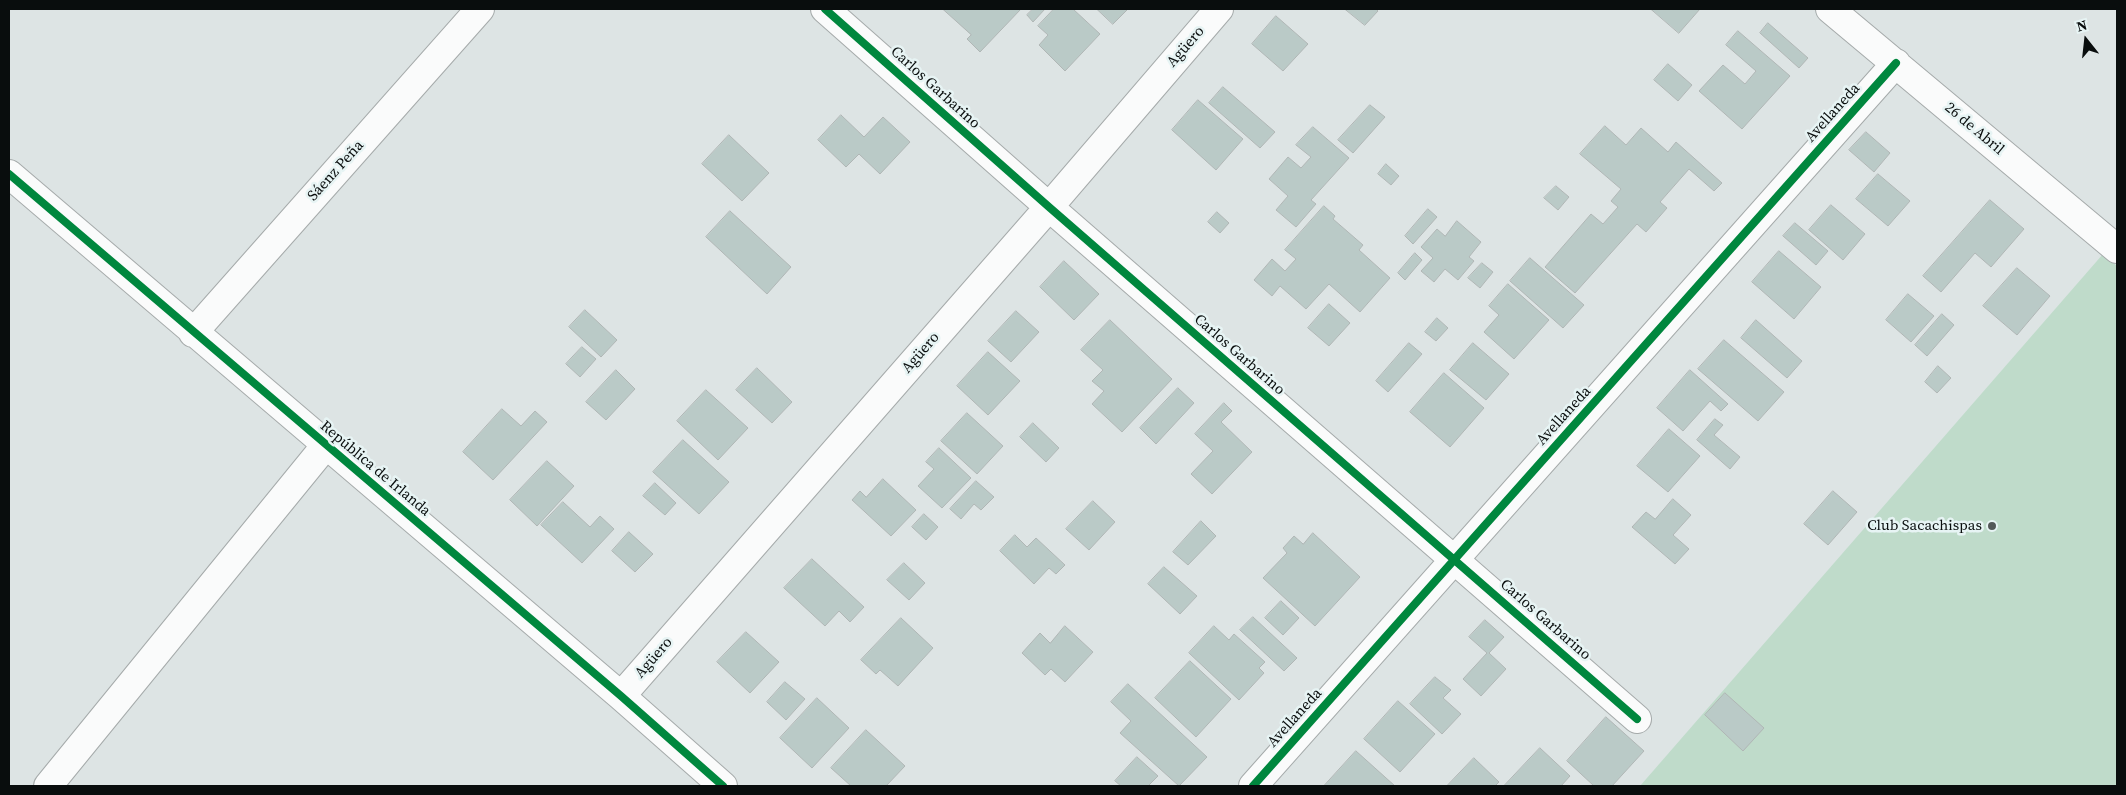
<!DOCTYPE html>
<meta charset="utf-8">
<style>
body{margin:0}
#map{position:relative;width:2126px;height:795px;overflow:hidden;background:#dde4e4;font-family:"Source Serif 4",serif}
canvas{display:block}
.frame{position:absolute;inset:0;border:10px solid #090d0d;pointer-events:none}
.north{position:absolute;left:2061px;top:15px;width:50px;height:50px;-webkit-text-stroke:4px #e7f4f4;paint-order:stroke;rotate:344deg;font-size:14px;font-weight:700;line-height:20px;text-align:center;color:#090d0d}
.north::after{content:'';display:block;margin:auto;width:18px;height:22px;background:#090d0d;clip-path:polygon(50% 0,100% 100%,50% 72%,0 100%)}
</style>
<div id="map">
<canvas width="2126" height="795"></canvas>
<div class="frame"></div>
<div class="north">N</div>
</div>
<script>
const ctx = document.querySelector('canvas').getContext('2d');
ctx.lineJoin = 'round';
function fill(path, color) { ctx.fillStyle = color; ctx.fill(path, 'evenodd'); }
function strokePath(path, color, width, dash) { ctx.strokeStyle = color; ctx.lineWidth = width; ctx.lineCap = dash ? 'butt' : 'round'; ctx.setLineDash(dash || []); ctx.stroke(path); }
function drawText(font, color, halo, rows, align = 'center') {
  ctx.font = font + ' "Source Serif 4",serif'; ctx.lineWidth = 5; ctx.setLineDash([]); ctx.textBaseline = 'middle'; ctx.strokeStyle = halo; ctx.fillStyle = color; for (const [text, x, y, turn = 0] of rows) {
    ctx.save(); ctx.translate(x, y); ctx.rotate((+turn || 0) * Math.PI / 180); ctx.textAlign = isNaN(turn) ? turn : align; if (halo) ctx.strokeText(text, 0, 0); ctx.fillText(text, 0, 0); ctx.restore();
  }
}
const green = new Path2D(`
 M2103 254 2117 266V786H1640Z`);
const building = new Path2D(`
 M943 9H1021L980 52 967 39 971 35Z
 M1033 9H1045L1033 22 1027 15Z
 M1054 9H1073L1100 34 1065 71 1039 45 1048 35 1038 26Z
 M1097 9H1128L1113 24Z
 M1345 9H1376L1378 11 1365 25Z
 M1651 9H1700L1679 33Z
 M1276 16 1308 44 1283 71 1252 44Z
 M1768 23 1808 58 1799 68 1760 33Z
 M1738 31 1790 76 1742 129 1699 91 1723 65 1745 84 1756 71 1726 45Z
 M1668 64 1692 85 1678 101 1654 80Z
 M1223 87 1275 132 1260 148 1209 103Z
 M1198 100 1243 139 1216 170 1172 130Z
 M1370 105 1385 117 1353 153 1338 140Z
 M841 115 864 137 883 117 910 142 880 174 859 154 846 167 818 140Z
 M1605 126 1626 145 1641 128 1668 152 1676 142 1722 183 1714 191 1689 169 1660 202 1667 208 1646 232 1637 224 1575 293 1545 267 1591 214 1603 224 1618 207 1611 201 1621 189 1580 154Z
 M1313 127 1349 158 1311 200 1316 204 1296 227 1276 210 1288 196 1269 179 1288 157 1301 168 1311 157 1296 145Z
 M1866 132 1890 153 1874 172 1849 150Z
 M729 135 769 173 742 201 702 164Z
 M1386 164 1399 176 1391 185 1378 174Z
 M1878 174 1910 201 1888 226 1856 199Z
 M1556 186 1569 197 1558 210 1544 198Z
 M1990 200 2024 229 1991 267 1975 253 1941 292 1923 276Z
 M1831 205 1865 234 1843 260 1809 230Z
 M1324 206 1335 216 1333 219 1363 245 1359 250 1390 278 1360 312 1329 284 1306 309 1280 286 1272 296 1254 280 1272 259 1285 271 1296 259 1285 250Z
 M1428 209 1437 217 1413 244 1405 236Z
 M730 211 791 267 767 294 706 237Z
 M1217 212 1229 223 1220 233 1208 222Z
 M1457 221 1481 242 1469 257 1474 261 1458 280 1445 269 1434 282 1421 271 1433 258 1421 247 1437 229 1445 236Z
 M1795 223 1828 251 1816 265 1783 236Z
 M1779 251 1821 287 1794 319 1752 282Z
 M1415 253 1422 260 1405 280 1398 273Z
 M1530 258 1584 305 1563 328 1510 281Z
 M1064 261 1099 294 1074 320 1040 287Z
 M1482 263 1493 272 1480 288 1468 278Z
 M2017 268 2050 296 2017 335 1983 306Z
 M1508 284 1549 320 1514 359 1484 332 1499 315 1489 306Z
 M1908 294 1934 316 1911 342 1886 320Z
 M1329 304 1350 323 1329 346 1308 328Z
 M585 310 617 340 601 357 569 327Z
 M1016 311 1039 332 1011 362 988 341Z
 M1942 314 1954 325 1927 356 1915 345Z
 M1437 318 1448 328 1436 341 1425 332Z
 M1110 320 1172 379 1122 432 1092 404 1104 391 1092 381 1103 370 1081 350Z
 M1756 320 1802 361 1787 378 1741 338Z
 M1724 340 1784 392 1758 421 1698 369Z
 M1409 343 1422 354 1388 392 1376 381Z
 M1473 343 1509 374 1486 400 1450 370Z
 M582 347 596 359 580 377 566 364Z
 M988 352 1020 381 988 415 957 386Z
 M1938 366 1951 378 1937 393 1925 382Z
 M757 368 792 402 772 423 736 390Z
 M616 370 635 389 606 420 586 402Z
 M1690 370 1728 404 1721 411 1710 401 1683 431 1657 408Z
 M1444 373 1484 408 1450 447 1410 412Z
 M1178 388 1194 403 1156 444 1140 428Z
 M706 390 748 428 718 460 677 421Z
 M1224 403 1232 411 1221 422 1252 452 1212 494 1191 474 1213 451 1195 434Z
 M502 409 521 426 535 411 547 422 493 480 463 452Z
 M967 413 1003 446 977 474 941 441Z
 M1715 419 1723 425 1714 435 1740 457 1730 469 1697 440Z
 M1033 423 1059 448 1046 462 1020 437Z
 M1669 429 1700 456 1668 492 1637 466Z
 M683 440 729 482 699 514 653 472Z
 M939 448 971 478 942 508 918 486 934 469 926 462Z
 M547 461 574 486 537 526 510 500Z
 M883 479 916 510 891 536 852 500 860 491 866 497Z
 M976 481 994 497 981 510 974 504 961 519 950 509Z
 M655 483 676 503 665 515 643 496Z
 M1833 491 1857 512 1828 545 1804 524Z
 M1673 499 1691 515 1673 535 1689 549 1675 564 1632 527 1646 512 1655 519Z
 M1093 501 1115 522 1089 550 1066 529Z
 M563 502 590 527 600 516 614 529 582 563 541 525Z
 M924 514 938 527 926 540 912 527Z
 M1201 521 1216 536 1188 565 1173 552Z
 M629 532 653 554 635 572 612 551Z
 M1313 533 1360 577 1315 626 1263 578 1287 553 1283 548 1294 536 1303 544Z
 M1015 535 1027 547 1036 538 1065 565 1056 574 1049 568 1034 584 1000 551Z
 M812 559 864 607 850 622 839 611 825 626 784 588Z
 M904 563 925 583 909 600 887 580Z
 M1164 567 1197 596 1180 614 1148 584Z
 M1281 601 1299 618 1283 635 1265 618Z
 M1253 617 1297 658 1284 671 1240 630Z
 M901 618 933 648 898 686 880 670 876 674 861 660Z
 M1485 620 1504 637 1489 653 1506 669 1481 696 1463 679 1487 653 1469 637Z
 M1065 626 1093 652 1065 682 1051 669 1045 675 1022 653 1040 633 1050 643Z
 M1214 626 1229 640 1234 634 1265 662 1259 668 1264 673 1239 700 1189 653Z
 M746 632 779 662 750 693 717 662Z
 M1190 661 1231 699 1196 737 1155 698Z
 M1435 677 1451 690 1443 698 1461 714 1442 734 1410 704Z
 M785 682 805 699 786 720 767 702Z
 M1128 684 1207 757 1179 786 1120 733 1131 721 1111 702Z
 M1725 693 1764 728 1743 751 1705 715Z
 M817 698 849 728 812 768 780 738Z
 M1398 701 1435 734 1400 772 1364 739Z
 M1606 717 1644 751 1612 786H1594L1567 761Z
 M866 730 905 766 886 786H851L831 768Z
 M1540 748 1570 776 1561 786H1504Z
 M1356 751 1395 786H1324Z
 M1137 757 1158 776 1148 786H1121L1115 781Z
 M1474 758 1499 782 1495 786H1447Z`);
const minor = new Path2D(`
 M825 9 1049 207 1637 719
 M1830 9 2117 249
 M9 174 621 696 723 786
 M193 333 480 9
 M621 696 1049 207 1219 9
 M48 786 326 445
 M1253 786 1896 63`);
const cycleway = new Path2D(`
 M825 9 1049 207 1637 719
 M9 174 621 696 723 786
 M1253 786 1896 63`);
const markers = [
 [1992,526,5,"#535858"]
];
const streetNames = [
 ["Agüero",1186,47,-49],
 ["Carlos Garbarino",935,88,42],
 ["Avellaneda",1833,113,-48],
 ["26 de Abril",1974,129,40],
 ["Sáenz Peña",336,171,-48],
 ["Agüero",921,353,-49],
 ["Carlos Garbarino",1239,355,41],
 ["Avellaneda",1564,416,-48],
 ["República de Irlanda",375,469,40],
 ["Carlos Garbarino",1545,620,41],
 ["Agüero",654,658,-49],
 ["Avellaneda",1295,718,-48]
];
const poiNames = [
 ["Club Sacachispas",1982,526]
];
fill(green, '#bfdbca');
fill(building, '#bacac7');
strokePath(building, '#b0b6b5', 1);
strokePath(minor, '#a5aaaa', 30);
strokePath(minor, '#fafbfb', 28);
strokePath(cycleway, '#00873e', 8);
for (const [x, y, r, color] of markers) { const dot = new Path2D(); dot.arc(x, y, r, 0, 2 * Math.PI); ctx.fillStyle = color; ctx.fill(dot); strokePath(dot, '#e7f4f4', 2); }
drawText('15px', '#090d0d', '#e7f4f4', streetNames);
drawText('15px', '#090d0d', '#e7f4f4', poiNames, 'right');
</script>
